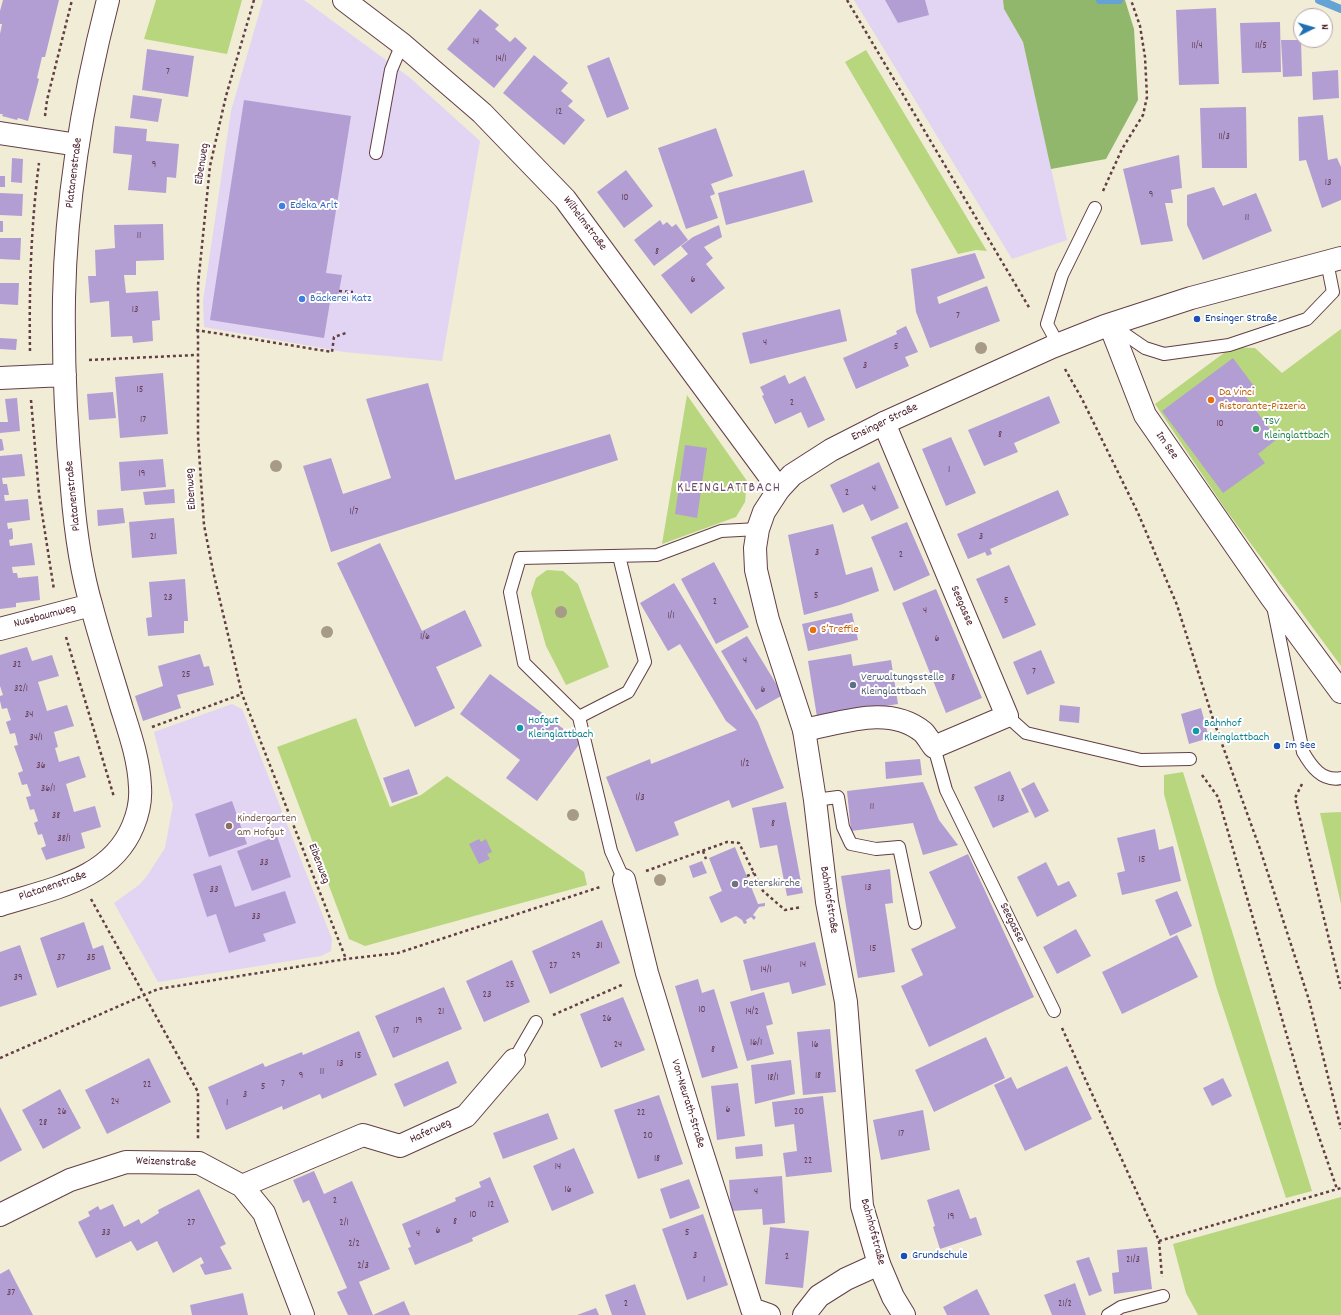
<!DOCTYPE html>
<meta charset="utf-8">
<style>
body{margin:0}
#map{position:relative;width:1341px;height:1315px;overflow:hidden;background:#f0ecd6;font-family:Dekko,sans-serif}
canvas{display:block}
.north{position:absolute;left:1293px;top:8px;width:40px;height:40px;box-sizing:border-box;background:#fff;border:1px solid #b7a5aa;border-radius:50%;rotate:85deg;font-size:11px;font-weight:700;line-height:16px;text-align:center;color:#4a1f2b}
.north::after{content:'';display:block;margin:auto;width:14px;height:18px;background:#1f6fb2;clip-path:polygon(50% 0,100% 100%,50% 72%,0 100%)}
</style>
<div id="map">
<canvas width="1341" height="1315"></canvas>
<div class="north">N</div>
</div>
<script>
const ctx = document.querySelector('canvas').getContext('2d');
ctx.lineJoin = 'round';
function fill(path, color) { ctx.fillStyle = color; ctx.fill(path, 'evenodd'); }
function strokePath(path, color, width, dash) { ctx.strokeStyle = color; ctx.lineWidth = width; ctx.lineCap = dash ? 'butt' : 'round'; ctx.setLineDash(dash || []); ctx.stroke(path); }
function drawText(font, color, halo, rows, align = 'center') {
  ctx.font = font + ' Dekko,sans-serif'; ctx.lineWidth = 4; ctx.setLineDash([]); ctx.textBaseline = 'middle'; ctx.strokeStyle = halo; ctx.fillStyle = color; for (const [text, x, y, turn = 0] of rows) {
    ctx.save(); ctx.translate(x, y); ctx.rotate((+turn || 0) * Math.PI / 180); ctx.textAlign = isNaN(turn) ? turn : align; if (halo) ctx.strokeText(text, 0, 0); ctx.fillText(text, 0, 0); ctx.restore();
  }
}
const built = new Path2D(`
 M263 0H304L409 77 480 141 442 361 344 352 204 327 203 301 231 111Z
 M854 0H1003L1004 9 1023 42 1067 240 1012 259Z
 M232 704 242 709 332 939 331 951 321 956 158 982 114 903 139 885 147 876 165 848 173 805 154 732Z`);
const green = new Path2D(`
 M156 0H242L227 54 144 39Z
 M866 50 987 251 976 250 958 254 845 62Z
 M1341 329V666L1226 510 1155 404 1232 347 1255 348 1282 373Z
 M687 395 747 481 745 502 736 517 662 544Z
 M547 570 563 571 578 584 609 667 566 685 546 646 531 593 536 578Z
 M356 718 390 807 421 795 447 776 584 872 587 885 365 946 349 939 277 747Z
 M1183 772 1312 1191 1286 1198 1216 986 1164 794V775Z
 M1341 812V904L1320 813Z
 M1341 1197V1315H1198L1186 1293 1173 1244Z`);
const forest = new Path2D(`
 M1003 0H1125L1134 29 1138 100 1106 159 1051 169 1023 42 1004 9Z`);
const stream = new Path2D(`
 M1100 0H1119
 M1319 0 1341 9`);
const building = new Path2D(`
 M3 0H59L45 57H42L37 78 39 79 28 121 18 118 17 120 2 116 3 114H0V34L2 24H0V11Z
 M885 0H925L929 15 898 23Z
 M1216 8 1219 84 1179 85 1176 10Z
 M480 9 499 25 495 29 510 42 515 37 527 48 494 88 447 49Z
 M1280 22 1281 72 1242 73 1240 23Z
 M1281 40H1301L1302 76 1283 77Z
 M147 49 194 56 188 97 142 90Z
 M534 55 568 83 561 91 573 101 568 106 585 120 564 145 503 93Z
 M609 57 629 109 607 118 587 66Z
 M1338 70 1339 98 1313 100 1312 72Z
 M133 95 162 99 158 122 130 118Z
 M244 100 351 116 326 273 342 275 338 297 331 296 324 338 210 320Z
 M1246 107 1247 168H1202L1200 108Z
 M1323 115 1328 160 1337 158 1341 167V200L1322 208 1306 160 1299 161 1298 117Z
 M115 126 147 129 146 141 179 144 176 178 167 177 166 193 128 190 132 155 113 153Z
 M716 128 733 176 711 184 715 194 710 196 718 218 686 229 658 148Z
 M1179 155 1182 188 1171 190 1173 203H1165L1173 241 1141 245 1123 169Z
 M12 158 23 159 22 183 11 182Z
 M626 170 653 206 624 228 597 192Z
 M804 170 813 202 726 225 718 193Z
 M0 176H5V187H0Z
 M1214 187 1223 206 1256 193 1272 231 1203 260 1187 225V195Z
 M0 193 23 194 22 216 0 215Z
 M660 220 663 225 667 222 672 227 676 224 688 240 654 266 634 240Z
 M0 221H3V232H0Z
 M163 224 164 260 136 261V275H124L126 293 158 291 160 320 152 321 153 341 133 343 132 336 111 337 109 301 90 303 88 276H96L95 250 115 248 114 225Z
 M719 225 722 237 704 247 713 258 706 264 725 288 691 314 661 275 688 254 681 246 693 237Z
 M0 238H21L20 260 0 259Z
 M975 253 985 278 937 297 939 304 987 286 1000 321 930 348 916 312 911 269Z
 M0 283H19L18 305 0 304Z
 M840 309 847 341 750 364 742 333Z
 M906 326 918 352 905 357 909 366 856 389 843 358 897 334 896 331Z
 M0 338 17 339 16 350 0 349Z
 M1233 358 1256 389 1246 397 1277 439 1258 454 1265 463 1223 493 1162 411Z
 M163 373 168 434 120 438 115 377Z
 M785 375 789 384 805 376 825 420 808 428 801 412 775 424 762 396 764 395 760 387Z
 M428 383 455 480 610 434 618 460 331 552 303 466 331 458 343 494 391 478 366 399Z
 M113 392 116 418 89 420 87 394Z
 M1049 396 1060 423 1014 443 1018 452 984 466 968 430Z
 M17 398 20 431 0 433V422H8L5 399Z
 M951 437 976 493 946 506 922 449Z
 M0 439H2L4 450 0 451Z
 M685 445 707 448 697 518 675 514Z
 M22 454 25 476 2 478 3 484H7L9 495H4L5 501 28 499 30 520 7 523 8 529 12 528 13 534V539L9 540 10 546 32 543 35 565 12 567 13 573H17L18 578 38 576 40 600 16 603V607L0 609V456Z
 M163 459 166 487 121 491 119 462Z
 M879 462 899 508 871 521 863 504 843 513 830 485Z
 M174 489 175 503 145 505 143 492Z
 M1058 490 1069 515 990 549 992 554 987 556 985 552 968 559 957 534Z
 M123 508 125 523 98 526 97 510Z
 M174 518 177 554 132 558 129 522Z
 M907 522 930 575 894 591 871 537Z
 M833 524 846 575 872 567 879 591 840 605 804 615 788 535Z
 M380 543 422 631 465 610 482 646 436 667 455 708 415 727 337 563Z
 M714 562 749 627 716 644 681 579Z
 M1009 565 1036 625 1003 639 976 579Z
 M185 579 188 621H184V633L148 636 146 618 152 617 149 582Z
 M674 583 758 722 784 788 732 808 729 800 674 822 679 835 636 852 606 777 650 759 651 764 737 730 726 721 680 644 668 651 640 603Z
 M936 589 982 698 946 713 902 603Z
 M852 613 858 640 808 651 802 624Z
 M747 636 783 695 756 710 721 651Z
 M27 647 32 661 52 655 59 676 38 682 47 711 67 705 74 726 54 732 58 747 55 748 59 762 79 756 86 777 66 784 74 812 95 806 101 827 81 833 85 848 46 860 41 848 46 846 42 834 38 835 34 823 38 821 34 809 30 810 26 797 31 796 27 784 22 785 18 773 23 771 14 746 18 745 15 733 10 734 6 722 11 720 7 708 2 709 0 701V696L3 695 0 686V655Z
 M1041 650 1055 683 1027 695 1013 662Z
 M200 654 204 667 209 666 214 685 177 695 181 708 143 721 135 696 163 686 158 666Z
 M851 654 853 666 891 660 898 704 817 717 808 661Z
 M490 674 581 742 537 801 506 778 520 760 460 714Z
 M1060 705 1080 707 1079 723 1059 721Z
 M1201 708 1209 738 1189 744 1181 714Z
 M920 759 922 775 886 779 885 762Z
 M409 769 418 794 392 803 383 778Z
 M1010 771 1029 812 993 828 974 787Z
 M923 782 939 820 958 845 923 855 913 823 851 831 847 791Z
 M1034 782 1049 811 1035 818 1021 789Z
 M232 801 247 844 209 857 195 814Z
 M786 802 803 893 787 896 777 845 760 848 752 808Z
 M1155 829 1159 850 1173 846 1181 881 1122 895 1117 873 1125 871 1117 838Z
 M277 836 291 877 252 891 237 851Z
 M479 839 481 842 486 839 492 852 487 854 490 859 479 864 469 844Z
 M735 847 758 904 765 903V906L759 907 753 915 756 917 754 920 751 917 746 920 747 923 744 924 742 920 736 916 721 923 709 897 722 891 709 858Z
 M968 854 1034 997 929 1047 901 986 923 975 911 949 956 928 929 872Z
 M702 861 707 873 693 878 689 866Z
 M1046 862 1058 886 1069 881 1077 896 1037 917 1017 877Z
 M221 865 235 907 285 891 296 923 263 934 266 941 229 953 216 914 207 917 193 874Z
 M890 869 893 903 885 904 895 972 858 978 841 876Z
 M1177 891 1192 926 1170 936 1155 900Z
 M602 920 620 963 550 994 532 951Z
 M84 922 93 949 103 945 111 969 57 988 40 938Z
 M1076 929 1091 956 1057 974 1043 947Z
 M1177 935 1198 977 1122 1014 1102 972Z
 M815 942 826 985 792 994 789 982 751 991 743 960Z
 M20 945 37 995 0 1007V952Z
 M512 960 530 1002 484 1022 466 981Z
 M698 979 702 993 714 989 738 1068 702 1078 675 986Z
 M444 987 462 1029 393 1058 375 1016Z
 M764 992 773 1024 766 1026 774 1054 747 1061 730 1002Z
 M623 997 645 1050 601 1068 580 1014Z
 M830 1029 836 1092 803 1095 797 1032Z
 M359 1031 377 1075 322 1099 320 1094 283 1110 282 1106 226 1130 208 1087 263 1063 265 1067 302 1052 303 1055Z
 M986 1037 1005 1078 934 1112 915 1070Z
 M149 1058 171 1102 107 1134 85 1090Z
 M791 1060 795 1094 755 1104 751 1065Z
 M448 1061 457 1083 404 1107 394 1084Z
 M1067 1066 1092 1119 1025 1151 994 1085 1011 1077 1017 1089Z
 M1223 1078 1232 1096 1212 1106 1203 1088Z
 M738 1083 745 1136 717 1140 711 1086Z
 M60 1089 81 1128 43 1149 22 1110Z
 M659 1095 683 1164 638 1179 614 1110Z
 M823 1096 832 1172 786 1177 783 1153 797 1151 794 1124 775 1127 772 1102Z
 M0 1107 22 1150 0 1162Z
 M923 1110 930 1150 881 1160 873 1120Z
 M548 1113 558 1139 503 1159 493 1133Z
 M762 1144 763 1156 736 1159 735 1147Z
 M574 1148 594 1193 552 1211 533 1166Z
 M314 1171 324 1194 352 1181 390 1269 359 1282 373 1315 404 1301 410 1315H348L337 1292 347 1288 309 1200 303 1203 293 1180Z
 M782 1176 785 1223 763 1225 762 1209 731 1211 729 1180Z
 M490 1177 509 1222 472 1238 473 1241 415 1265 408 1248 411 1247 402 1224 456 1201 455 1198 481 1187 479 1182Z
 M689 1179 700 1208 670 1219 660 1189Z
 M199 1189 226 1244 220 1247 232 1269 205 1275 200 1265 204 1263 201 1257 173 1273 157 1241 137 1251 131 1241 96 1258 78 1222 90 1216 88 1212 98 1206 100 1210 113 1204 124 1227 139 1219 141 1224 159 1213 158 1210Z
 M959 1189 970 1219 976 1217 982 1235 940 1249 933 1227 935 1226 927 1200Z
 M703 1214 728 1285 687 1300 662 1229Z
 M770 1227 809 1231 803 1288 765 1284Z
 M1147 1247 1152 1289 1114 1294 1112 1273 1119 1272 1117 1250Z
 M1089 1257 1102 1291 1089 1296 1076 1261Z
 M9 1269 33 1315H0V1274Z
 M1075 1283 1086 1315H1052L1044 1295Z
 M635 1284 646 1315H612L605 1295Z
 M977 1289 990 1315H947L943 1307Z
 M243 1293 248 1315H192L190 1305Z
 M596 1308 599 1315H577Z`);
const path = new Path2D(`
 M254 0 226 96 210 166 198 285V437L204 525 213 571 242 694 346 959
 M847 0 1030 309
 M45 116 47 100 72 0
 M1103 191 1122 149 1143 115 1147 97 1145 57 1140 26 1131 0
 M339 291 353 292
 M196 330 332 352 334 337 346 333
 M30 351C29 289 31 225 39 163
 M89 360 196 355
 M1065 369 1082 399 1138 513 1177 605 1213 719 1260 849 1309 1000 1341 1129
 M31 400 39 494 54 590
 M66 637 114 797
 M152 727 242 694
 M1202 775 1218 797 1302 1088 1337 1189
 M1302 784 1295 798 1341 989
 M703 851 706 859
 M646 871 727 842 739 843 763 891 785 910 802 907
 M747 876 754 873
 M91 899 198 1092V1139
 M553 1015 624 984
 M1062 1028 1159 1241 1162 1277
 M0 1058 158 989 346 959 398 953 600 887
 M1159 1241 1341 1188`);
const lane = new Path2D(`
 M376 153 391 70 402 44
 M1113 326 1145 348 1164 354 1229 345 1307 319 1333 292 1327 262
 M1058 344 1047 324 1062 275 1095 208
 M1273 606 1303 752C1311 766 1322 782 1341 778
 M1007 716 1026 733 1141 760 1190 759
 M579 717 628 692 645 662 619 556
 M934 747 946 790 1054 1011
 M815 800 838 797 843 827 851 844 876 849 899 847 915 923
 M624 880 611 851 579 717 524 663 510 592 520 558 657 555 721 531 758 529
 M514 1060 536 1022
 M1108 1315 1121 1307 1163 1296`);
const street = new Path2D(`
 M344 0 402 44 482 113 565 199 779 489
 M0 133 78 145
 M1110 325 1145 415 1271 597 1341 692
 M0 378 65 375
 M0 629 91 605
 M804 730C842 723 889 704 923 732 927 736 930 742 934 747L1007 716 884 423
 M624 880 647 973 693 1124 752 1309 769 1315
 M0 905C50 889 111 880 133 826 138 814 141 800 140 787 139 760 130 734 122 709 112 675 101 642 92 608 81 571 75 527 72 489 66 426 63 361 64 298 66 197 83 97 108 0
 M242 1186 363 1135 400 1146 466 1116 514 1060
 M0 1215 70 1180 126 1162 199 1163 242 1186 264 1213 303 1315
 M804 1315 819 1296 846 1279 879 1264`);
const secondary = new Path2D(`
 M904 1315 893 1297 879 1264 862 1206 846 1002 827 902 815 800 804 730 768 620 756 570 755 548 758 529 764 512 779 489 792 475 831 450 884 423 1052 347 1105 326 1191 298 1341 258`);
const trees = [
 [981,348],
 [276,466],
 [561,612],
 [327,632],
 [573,815],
 [660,880]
];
const markers = [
 [282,206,4,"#3f7fe0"],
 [302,299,4,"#3f7fe0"],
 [1197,319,4,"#1a4fb4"],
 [1211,400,4,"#e8710a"],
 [1256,429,4,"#2e9e5b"],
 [813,630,4,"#e8710a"],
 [853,685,4,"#5c6f8a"],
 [520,728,4,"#0f9aa8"],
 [1196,731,4,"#0f9aa8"],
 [1277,746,4,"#1a4fb4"],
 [229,826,4,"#8d6e63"],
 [735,884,4,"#6b7280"],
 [904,1256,4,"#1a4fb4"]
];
const numberNames = [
 ["14",476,43],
 ["11/4",1197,47],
 ["11/5",1261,47],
 ["14/1",501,60],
 ["7",168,73],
 ["12",559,113],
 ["11/3",1224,138],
 ["9",154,166],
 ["13",1328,184],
 ["9",1151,196],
 ["10",625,199],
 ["11",1247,219],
 ["11",139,237],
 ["8",657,253],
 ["6",693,281],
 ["13",135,311],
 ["7",958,317],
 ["4",765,344],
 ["5",896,348],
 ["3",865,367],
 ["15",140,391],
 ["2",792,404],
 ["17",143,421],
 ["10",1220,425],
 ["8",1000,436],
 ["1",949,471],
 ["19",142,475],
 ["4",874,490],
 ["2",847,494],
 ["1/7",354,513],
 ["21",153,538],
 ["3",981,538],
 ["3",817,554],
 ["2",901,556],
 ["5",816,597],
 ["23",168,599],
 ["5",1006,602],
 ["2",715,603],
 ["4",925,612],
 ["1/1",671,617],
 ["1/6",425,638],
 ["6",937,640],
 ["4",745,662],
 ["32",17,666],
 ["7",1034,673],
 ["25",186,676],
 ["8",953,679],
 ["32/1",21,690],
 ["6",763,691],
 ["34",29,716],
 ["34/1",36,739],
 ["1/2",745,765],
 ["36",41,767],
 ["36/1",48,790],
 ["1/3",640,799],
 ["13",1001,800],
 ["11",872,808],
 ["38",56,817],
 ["8",773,825],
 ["38/1",64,840],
 ["15",1142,861],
 ["33",264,864],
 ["13",868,889],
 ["33",214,891],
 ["33",256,918],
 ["31",599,947],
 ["15",873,950],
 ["29",576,957],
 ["37",61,959],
 ["35",91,959],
 ["14",803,966],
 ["27",553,967],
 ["14/1",766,971],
 ["39",18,979],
 ["25",510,986],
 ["23",487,996],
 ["10",702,1011],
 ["21",441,1013],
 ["14/2",752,1013],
 ["26",607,1020],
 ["19",419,1022],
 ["17",396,1032],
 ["16/1",756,1044],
 ["24",618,1046],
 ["16",815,1046],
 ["8",713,1051],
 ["15",358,1057],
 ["13",340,1065],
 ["11",322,1073],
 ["9",301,1077],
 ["18",818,1077],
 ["18/1",773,1079],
 ["7",283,1085],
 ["22",147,1086],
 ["5",263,1088],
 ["3",245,1096],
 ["24",115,1103],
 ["1",227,1104],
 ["6",728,1111],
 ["26",62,1113],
 ["20",799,1113],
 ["22",641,1114],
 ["28",43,1124],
 ["17",901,1135],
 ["20",648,1137],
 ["18",657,1160],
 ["22",808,1162],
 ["14",558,1168],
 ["16",568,1191],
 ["4",756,1193],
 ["2",335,1202],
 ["12",491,1206],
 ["10",473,1216],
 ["19",951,1218],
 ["8",455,1223],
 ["27",191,1224],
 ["2/1",344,1224],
 ["6",438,1232],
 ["33",106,1234],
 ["5",687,1234],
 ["4",418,1235],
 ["2/2",354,1245],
 ["3",695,1257],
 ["2",787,1258],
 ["21/3",1133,1261],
 ["2/3",363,1267],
 ["1",704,1281],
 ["37",11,1294],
 ["2",626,1305],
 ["21/2",1065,1305]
];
const streetNames = [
 ["Eibenweg",203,164,-81],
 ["Platanenstraße",75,173,-83],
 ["Wilhelmstraße",584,224,53],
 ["Ensinger Straße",885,423,-26],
 ["Im See",1166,446,55],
 ["Eibenweg",192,489,-94],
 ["Platanenstraße",74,496,-96],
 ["Seegasse",961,606,67],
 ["Nussbaumweg",45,617,-15],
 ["Eibenweg",318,864,69],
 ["Platanenstraße",53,887,-19],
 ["Bahnhofstraße",828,900,81],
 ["Seegasse",1011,923,64],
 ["Von-Neurath-Straße",687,1104,73],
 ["Haferweg",431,1132,-25],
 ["Weizenstraße",166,1163,2],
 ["Bahnhofstraße",872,1232,75]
];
const shopNames = [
 ["Edeka Arlt",290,206],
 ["Bäckerei Katz",310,299]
];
const transitNames = [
 ["Ensinger Straße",1205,319],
 ["Im See",1285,746],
 ["Grundschule",912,1256]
];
const foodNames = [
 ["Da Vinci",1219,393],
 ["Ristorante-Pizzeria",1219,407],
 ["S’Treffle",821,630]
];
const leisureNames = [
 ["TSV",1264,422],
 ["Kleinglattbach",1264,436]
];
const serviceNames = [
 ["Verwaltungsstelle",861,678],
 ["Kleinglattbach",861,692]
];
const cultureNames = [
 ["Hofgut",528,721],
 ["Kleinglattbach",528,735],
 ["Bahnhof",1204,724],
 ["Kleinglattbach",1204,738]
];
const educationNames = [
 ["Kindergarten",237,819],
 ["am Hofgut",237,833]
];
const worshipNames = [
 ["Peterskirche",743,884]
];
const quarterNames = [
 ["KLEINGLATTBACH",729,489]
];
fill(built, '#e2d4f3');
fill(green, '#b7d67d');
fill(forest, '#91b76c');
strokePath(stream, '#65a2d6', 8);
fill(building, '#b39ed3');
strokePath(lane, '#633e45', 14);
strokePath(street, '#633e45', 24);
strokePath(secondary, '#633e45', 24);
strokePath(path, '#633e45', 2.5, [3, 3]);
strokePath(lane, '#fff', 12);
strokePath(street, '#fff', 22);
strokePath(secondary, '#fff', 22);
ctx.fillStyle = '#a79a86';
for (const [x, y] of trees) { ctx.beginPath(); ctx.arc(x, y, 6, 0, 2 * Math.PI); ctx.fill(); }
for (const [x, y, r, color] of markers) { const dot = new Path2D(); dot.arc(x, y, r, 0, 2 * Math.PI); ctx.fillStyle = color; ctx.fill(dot); strokePath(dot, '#fff', 1.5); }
drawText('10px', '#643f55', null, numberNames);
drawText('12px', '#4a1f2b', '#fff', streetNames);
drawText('12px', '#366cbe', '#fff', shopNames, 'left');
drawText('12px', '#164399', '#fff', transitNames, 'left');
drawText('12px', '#c56008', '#fff', foodNames, 'left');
drawText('12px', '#27864d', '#fff', leisureNames, 'left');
drawText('12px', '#4e5e75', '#fff', serviceNames, 'left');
drawText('12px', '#0d838f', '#fff', cultureNames, 'left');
drawText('12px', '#785e54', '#fff', educationNames, 'left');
drawText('12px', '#5b616d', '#fff', worshipNames, 'left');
ctx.letterSpacing = '1px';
drawText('14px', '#6f4b66', '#fff', quarterNames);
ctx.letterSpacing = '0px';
</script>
